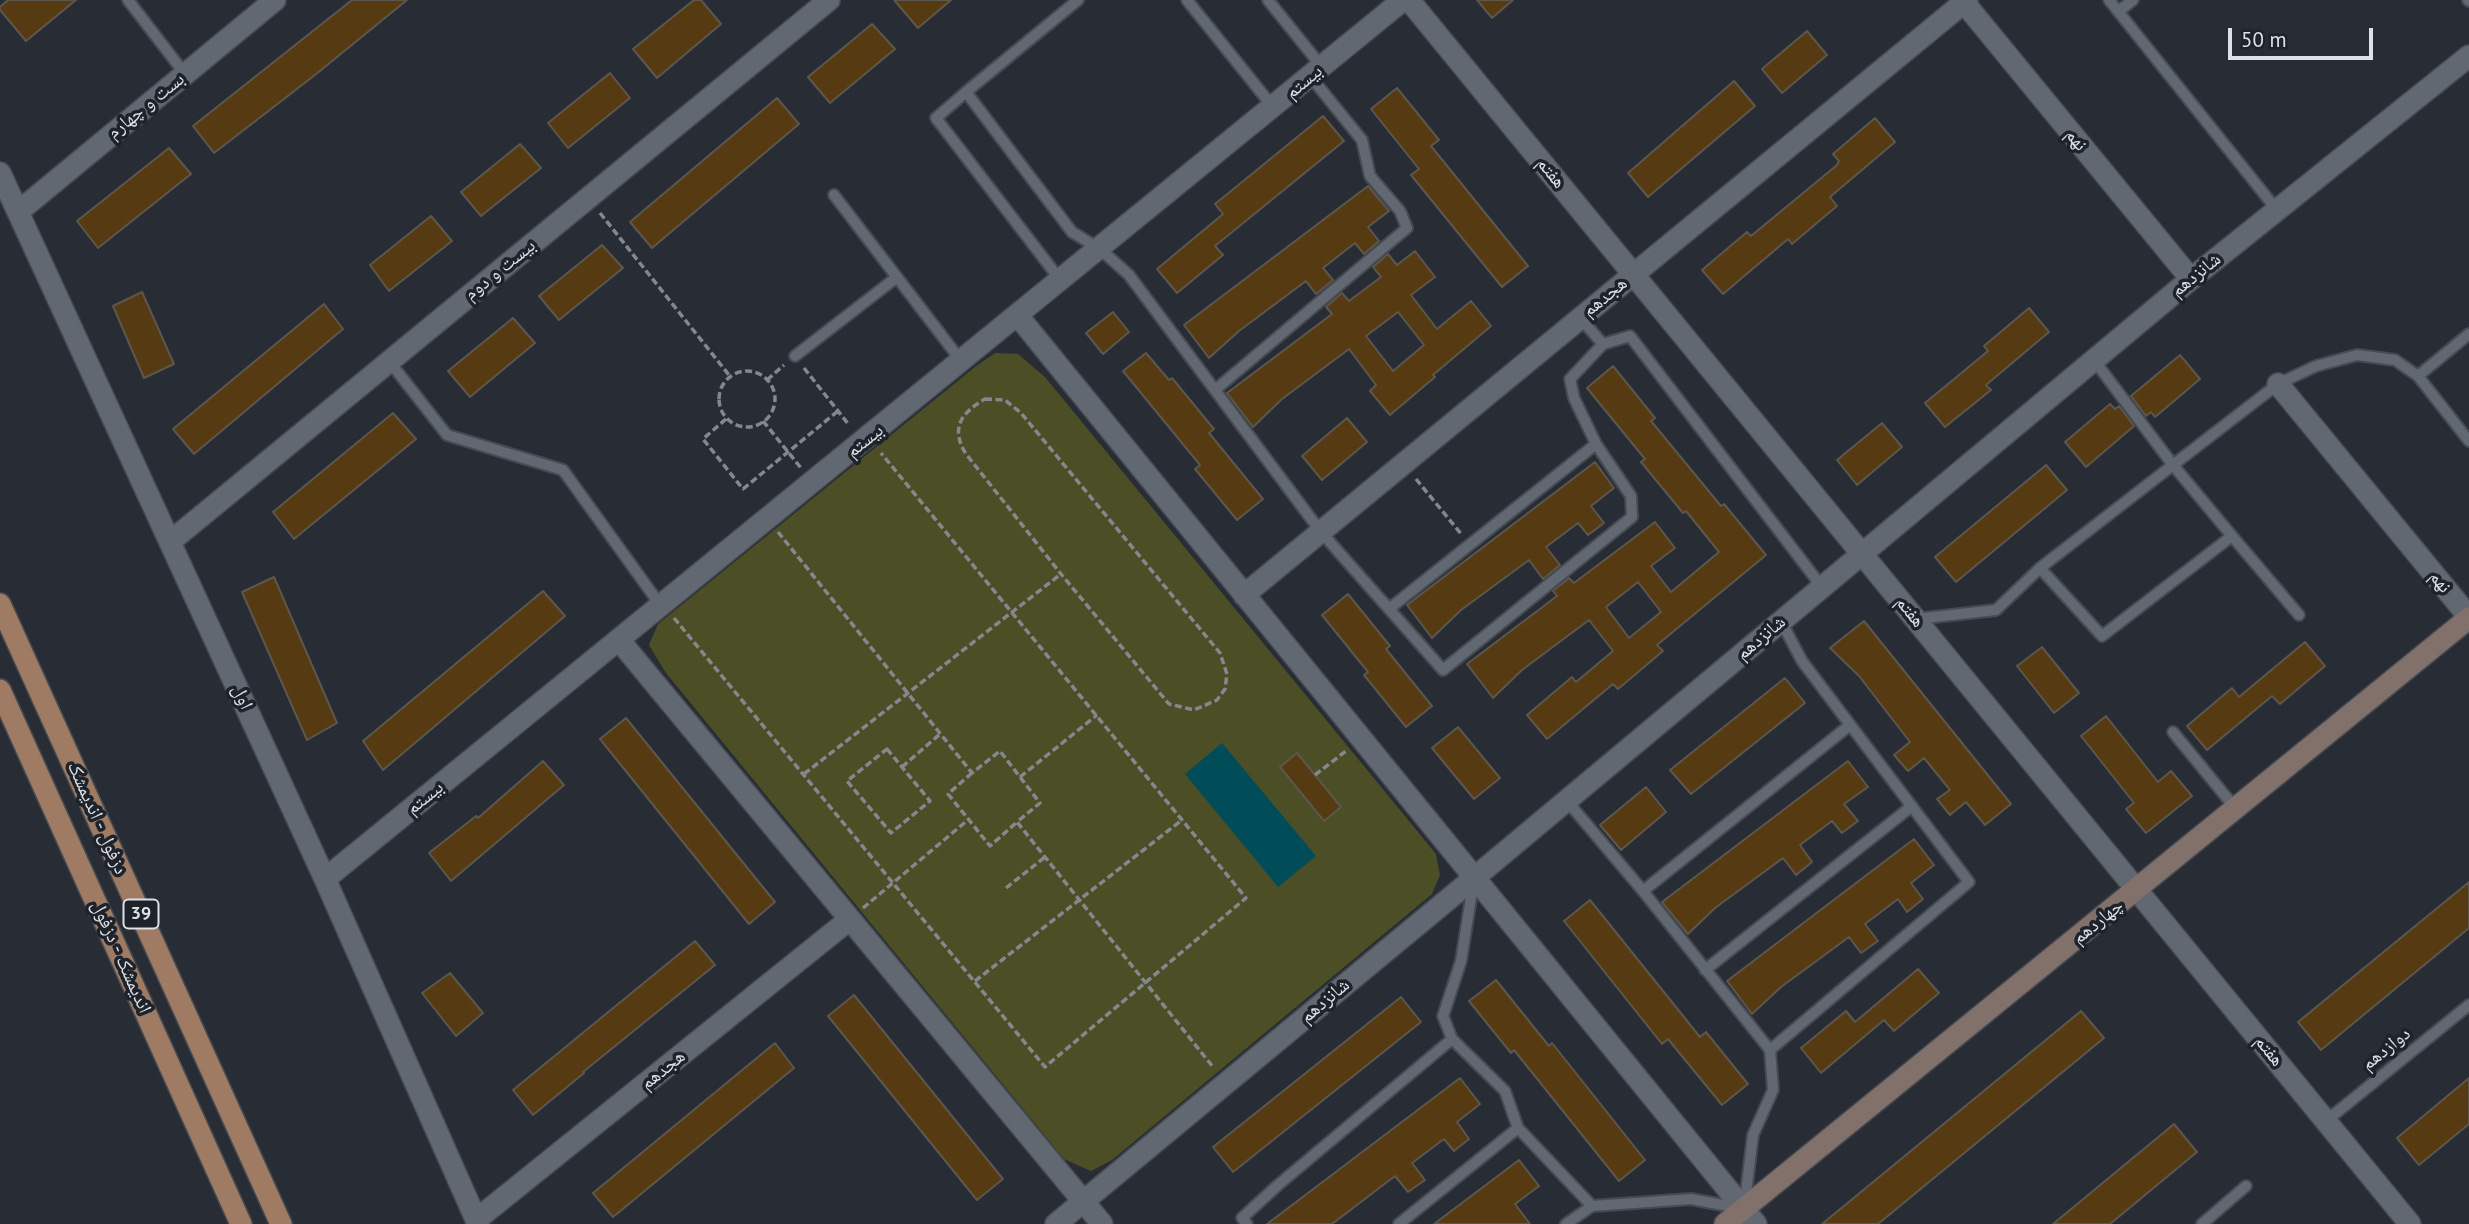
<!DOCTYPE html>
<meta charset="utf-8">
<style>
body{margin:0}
#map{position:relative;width:2469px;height:1224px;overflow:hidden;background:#282d35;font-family:"PT Sans",sans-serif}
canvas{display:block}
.scale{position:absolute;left:2228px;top:28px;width:145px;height:32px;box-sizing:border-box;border:4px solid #dee1e6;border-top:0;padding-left:9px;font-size:21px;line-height:24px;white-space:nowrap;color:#dee1e6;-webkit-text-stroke:5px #1e232b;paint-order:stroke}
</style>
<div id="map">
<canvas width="2469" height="1224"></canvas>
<div class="scale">50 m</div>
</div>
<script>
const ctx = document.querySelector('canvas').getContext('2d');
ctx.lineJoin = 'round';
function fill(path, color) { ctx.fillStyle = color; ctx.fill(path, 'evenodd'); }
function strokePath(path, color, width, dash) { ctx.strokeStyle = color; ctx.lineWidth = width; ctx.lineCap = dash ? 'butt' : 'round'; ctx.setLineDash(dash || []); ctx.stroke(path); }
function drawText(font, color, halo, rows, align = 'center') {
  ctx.font = font + ' "PT Sans","Noto Naskh Arabic",sans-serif'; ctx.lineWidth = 7; ctx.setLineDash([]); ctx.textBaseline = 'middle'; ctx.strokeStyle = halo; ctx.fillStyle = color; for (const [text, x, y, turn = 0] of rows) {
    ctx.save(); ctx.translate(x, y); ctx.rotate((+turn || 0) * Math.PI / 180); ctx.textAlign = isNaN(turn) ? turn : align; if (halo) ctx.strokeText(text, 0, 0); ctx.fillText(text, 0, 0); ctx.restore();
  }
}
const green = new Path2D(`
 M995 353 1018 354 1045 377 1436 854 1440 875 1432 894 1112 1160 1091 1171 1064 1159 666 673 649 645 658 624 975 367Z`);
const water = new Path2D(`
 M1222 743 1316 856 1278 887 1185 774Z`);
const building = new Path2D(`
 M8 0H76L26 41 0 10V7Z
 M352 0H407L315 75 214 153 193 126Z
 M694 0H701L721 24 657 78 633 49Z
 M894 0H951L918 28Z
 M1477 0H1513L1492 18Z
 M872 24 895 49 830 103 808 77Z
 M1807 31 1827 55 1782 93 1762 69Z
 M610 73 630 98 568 148 548 123Z
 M1734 81 1755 106 1648 197 1628 173Z
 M1397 88 1439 140 1431 146 1528 266 1502 287 1411 175 1419 169 1371 109Z
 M777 98 799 124 652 248 630 222Z
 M1323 116 1344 141 1215 246 1223 255 1177 293 1157 269 1223 214 1215 204Z
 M1875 118 1895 142 1830 197 1837 206 1792 244 1788 239 1723 294 1702 270 1747 232 1751 236 1837 165 1839 161 1833 154Z
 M520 144 541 168 481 216 461 192Z
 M169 148 191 174 98 248 77 221Z
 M1368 186 1389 211 1368 227 1379 241 1364 254 1355 243 1323 268 1333 280 1316 294 1306 281 1239 331 1209 358 1184 325Z
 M431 216 452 241 389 291 370 265Z
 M602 245 623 268 559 320 539 296Z
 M1415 251 1435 277 1411 295 1437 329 1471 301 1491 326 1433 375 1435 377 1390 415 1370 391 1376 385 1349 349 1282 399 1253 427 1227 393 1332 314 1326 307 1342 293 1349 301 1381 277 1373 267 1388 254 1397 265ZM1398 312 1424 345 1393 371 1366 336Z
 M142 292 174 364 144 378 113 306Z
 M324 304 343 329 194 454 173 429Z
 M2029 308 2049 332 1986 385 1991 390 1945 427 1925 403 1988 351 1984 346Z
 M1113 312 1129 332 1103 354 1086 333Z
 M513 318 535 343 470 397 448 371Z
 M1146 353 1169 380 1172 378 1214 429 1209 433 1263 499 1237 520 1195 469 1200 465 1123 371Z
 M2180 355 2200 379 2155 417 2151 412 2146 416 2131 396Z
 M1613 366 1655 418 1651 421 1721 506 1724 504 1766 555 1657 645 1663 651 1618 689 1613 684 1547 739 1527 715 1572 677 1576 682 1613 651 1589 620 1522 670 1493 698 1467 664 1557 596 1553 591 1569 578 1574 583 1655 522 1675 548 1651 566 1671 592 1719 552 1686 511 1683 513 1641 462 1645 459 1587 388ZM1638 582 1661 612 1629 638 1606 607Z
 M2110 404 2115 409 2119 406 2134 426 2086 467 2065 442Z
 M393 413 416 439 294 539 273 512Z
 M1347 418 1367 442 1322 480 1302 456Z
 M1882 423 1902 447 1857 485 1837 460Z
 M1595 462 1614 488 1591 506 1604 523 1588 535 1578 523 1546 547 1560 565 1543 579 1529 560 1461 610 1432 638 1407 605Z
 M2046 465 2067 490 1956 582 1935 557Z
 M274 577 337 723 307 740 242 592Z
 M543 591 565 616 383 770 363 741Z
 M1348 594 1390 646 1386 649 1432 706 1406 727 1364 675 1368 672 1322 615Z
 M1864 621 2011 804 1985 825 1966 802 1950 815 1937 799 1950 790 1924 758 1908 771 1894 755 1910 742 1859 676 1830 648Z
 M2305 642 2325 666 2280 704 2272 696 2207 750 2187 726 2232 688 2239 697Z
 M2042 647 2079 693 2054 713 2017 666Z
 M1785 678 1805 703 1691 794 1670 770Z
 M2106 716 2158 782 2171 771 2192 796 2146 833 2126 809 2134 803 2081 736Z
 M626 718 775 902 749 924 600 739Z
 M1458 727 1500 778 1474 799 1432 748Z
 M1297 753 1341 807 1324 821 1280 767Z
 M543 761 564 785 451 881 429 853 476 816 478 818Z
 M1848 761 1868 787 1844 804 1858 821 1842 833 1832 821 1800 845 1812 862 1796 875 1783 858 1715 908 1688 934 1662 902Z
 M1646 787 1666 812 1621 850 1600 825Z
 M1914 839 1934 865 1911 883 1923 899 1907 912 1898 899 1865 924 1878 941 1861 953 1849 937 1781 987 1752 1014 1727 981Z
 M2469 882V928L2321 1050 2298 1022Z
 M1590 900 1700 1037 1706 1032 1748 1084 1722 1105 1668 1039 1662 1044 1564 921Z
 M695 941 715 965 583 1072 584 1073 533 1115 513 1090Z
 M1918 969 1939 993 1894 1031 1884 1020 1821 1073 1801 1048 1846 1011 1855 1022Z
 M450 973 483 1013 456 1036 422 993Z
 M1496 980 1549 1046 1552 1043 1645 1160 1619 1181 1514 1050 1511 1053 1469 1001Z
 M854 995 1003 1179 977 1200 828 1016Z
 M1401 997 1421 1022 1233 1172 1213 1147Z
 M2081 1011 2104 1038 1878 1224H1822Z
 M775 1043 794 1068 613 1217 593 1193Z
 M1460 1078 1480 1104 1457 1122 1469 1139 1454 1151 1444 1139 1412 1163 1425 1180 1408 1192 1395 1176 1332 1224H1267Z
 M2469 1078V1124L2419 1165 2397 1138Z
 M2174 1124 2197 1152 2110 1224H2053Z
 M1519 1160 1539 1186 1515 1204 1530 1224H1434Z`);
const path = new Path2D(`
 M600 213 729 375
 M804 368 849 425
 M719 399a28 28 0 1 1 56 0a28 28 0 1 1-56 0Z
 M767 380 784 365
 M985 399 1005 400 1021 413 1220 653 1227 674 1225 689 1217 700 1194 710 1169 704 1061 574 966 454C950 428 961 413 985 399Z
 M726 419 703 439 743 489 838 411
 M763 421 801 468
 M1416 479 1462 535
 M778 532 972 773 1000 751 1040 803 1017 822 1213 1067
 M674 618 1045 1067 1246 898 881 453
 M887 749 930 801 891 833 847 781Z
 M902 767 940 734
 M972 773 948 794 990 846 1017 822
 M804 774 1061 574
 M1315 775 1346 751
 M1020 777 1097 715
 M1006 888 1045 857
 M863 908 969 819
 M975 981 1182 820`);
const service = new Path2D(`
 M128 0 185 74
 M1078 0 966 92 1072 232 1100 249 1129 275 1321 532 1443 670 1632 517 1631 496 1596 444 1574 398 1570 379 1603 344 1580 318
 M1187 0 1273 107
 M1268 0 1322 67
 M2109 0 2277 210
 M2468 0 2469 1
 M2119 11 2133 0
 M966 92 936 118 1061 281
 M834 195 962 362
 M1603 344 1630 336 1822 587
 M795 356 897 277
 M2094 360 2173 465 2278 384 2316 366 2357 355 2395 360 2418 376 2469 334
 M389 361 447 435 563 470 661 606
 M2418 376 2469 441
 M1215 390 1407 228 1400 211 1370 176 1362 140 1310 76
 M2173 465 2232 536 2102 636 2040 568Z
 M2232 536 2299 615
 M1389 609 1596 444
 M1916 619 1996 610 2040 568
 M2173 732 2236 809
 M1567 801 1643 891 1770 1050 1773 1090 1753 1135 1744 1209 1691 1199 1592 1206
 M1643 891 1850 725
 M1705 970 1912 806
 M1452 1039 1505 1091 1518 1128 1592 1206 1566 1224
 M1770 1050 1969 882 1802 661 1781 621
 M2326 1121 2469 1005
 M1247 1224 1242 1218 1278 1185 1452 1039 1443 1016 1461 961 1474 879
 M1399 1224 1518 1128
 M2202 1224 2246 1186`);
const minor = new Path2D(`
 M1409 0 2410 1224
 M1962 0 2191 279
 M0 173 325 879 478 1224
 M18 212 275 0
 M1018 316 1756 1224
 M2278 384 2469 617
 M171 541 829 0
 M1244 595 1967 0
 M619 640 1102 1224
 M325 879 1403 0
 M476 1220 850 919
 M1056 1224 1474 878 2191 279 2469 56`);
const secondary = new Path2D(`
 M1725 1224 2469 618`);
const primary = new Path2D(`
 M0 604 281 1224
 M0 690 241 1224`);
const shields = [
 [141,914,35]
];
const shieldNames = [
 ["39",141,914]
];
const streetNames = [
 ["بیستم",1304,82,-40],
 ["بست و چهارم",146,106,-39],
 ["نهم",2076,140,51],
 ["هفتم",1551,173,51],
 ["بیست و دوم",500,270,-39],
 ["شانزدهم",2196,275,-39],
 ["هجدهم",1605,297,-39],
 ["بیستم",865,441,-39],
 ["نهم",2440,582,51],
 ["هفتم",1910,612,51],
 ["شانزدهم",1761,638,-40],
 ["اول",242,697,66],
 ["بیستم",425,798,-39],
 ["دزفول - اندیمشک",97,818,66],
 ["چهاردهم",2098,922,-39],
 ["اندیمشک - دزفول",121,957,66],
 ["شانزدهم",1325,1001,-40],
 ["دوازدهم",2386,1049,-39],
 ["هفتم",2269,1051,51],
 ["هجدهم",663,1070,-39]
];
fill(green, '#4c4f26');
fill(water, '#004d59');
fill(building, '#563b12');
strokePath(building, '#5d564d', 2);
strokePath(service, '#464a51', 14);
strokePath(minor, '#464a51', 24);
strokePath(secondary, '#464a51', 24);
strokePath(primary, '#464a51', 24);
strokePath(path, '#84888e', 3.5, [7, 3.5]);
strokePath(service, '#626871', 10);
strokePath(minor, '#626871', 21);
strokePath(secondary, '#81716a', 21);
strokePath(primary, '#9f7b63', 21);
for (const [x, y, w] of shields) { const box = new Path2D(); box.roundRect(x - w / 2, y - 14.5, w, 29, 5); ctx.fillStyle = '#1e232b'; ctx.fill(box); strokePath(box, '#dee1e6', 2); }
drawText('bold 18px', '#dee1e6', null, shieldNames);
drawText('19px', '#dee1e6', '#1e232b', streetNames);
</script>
